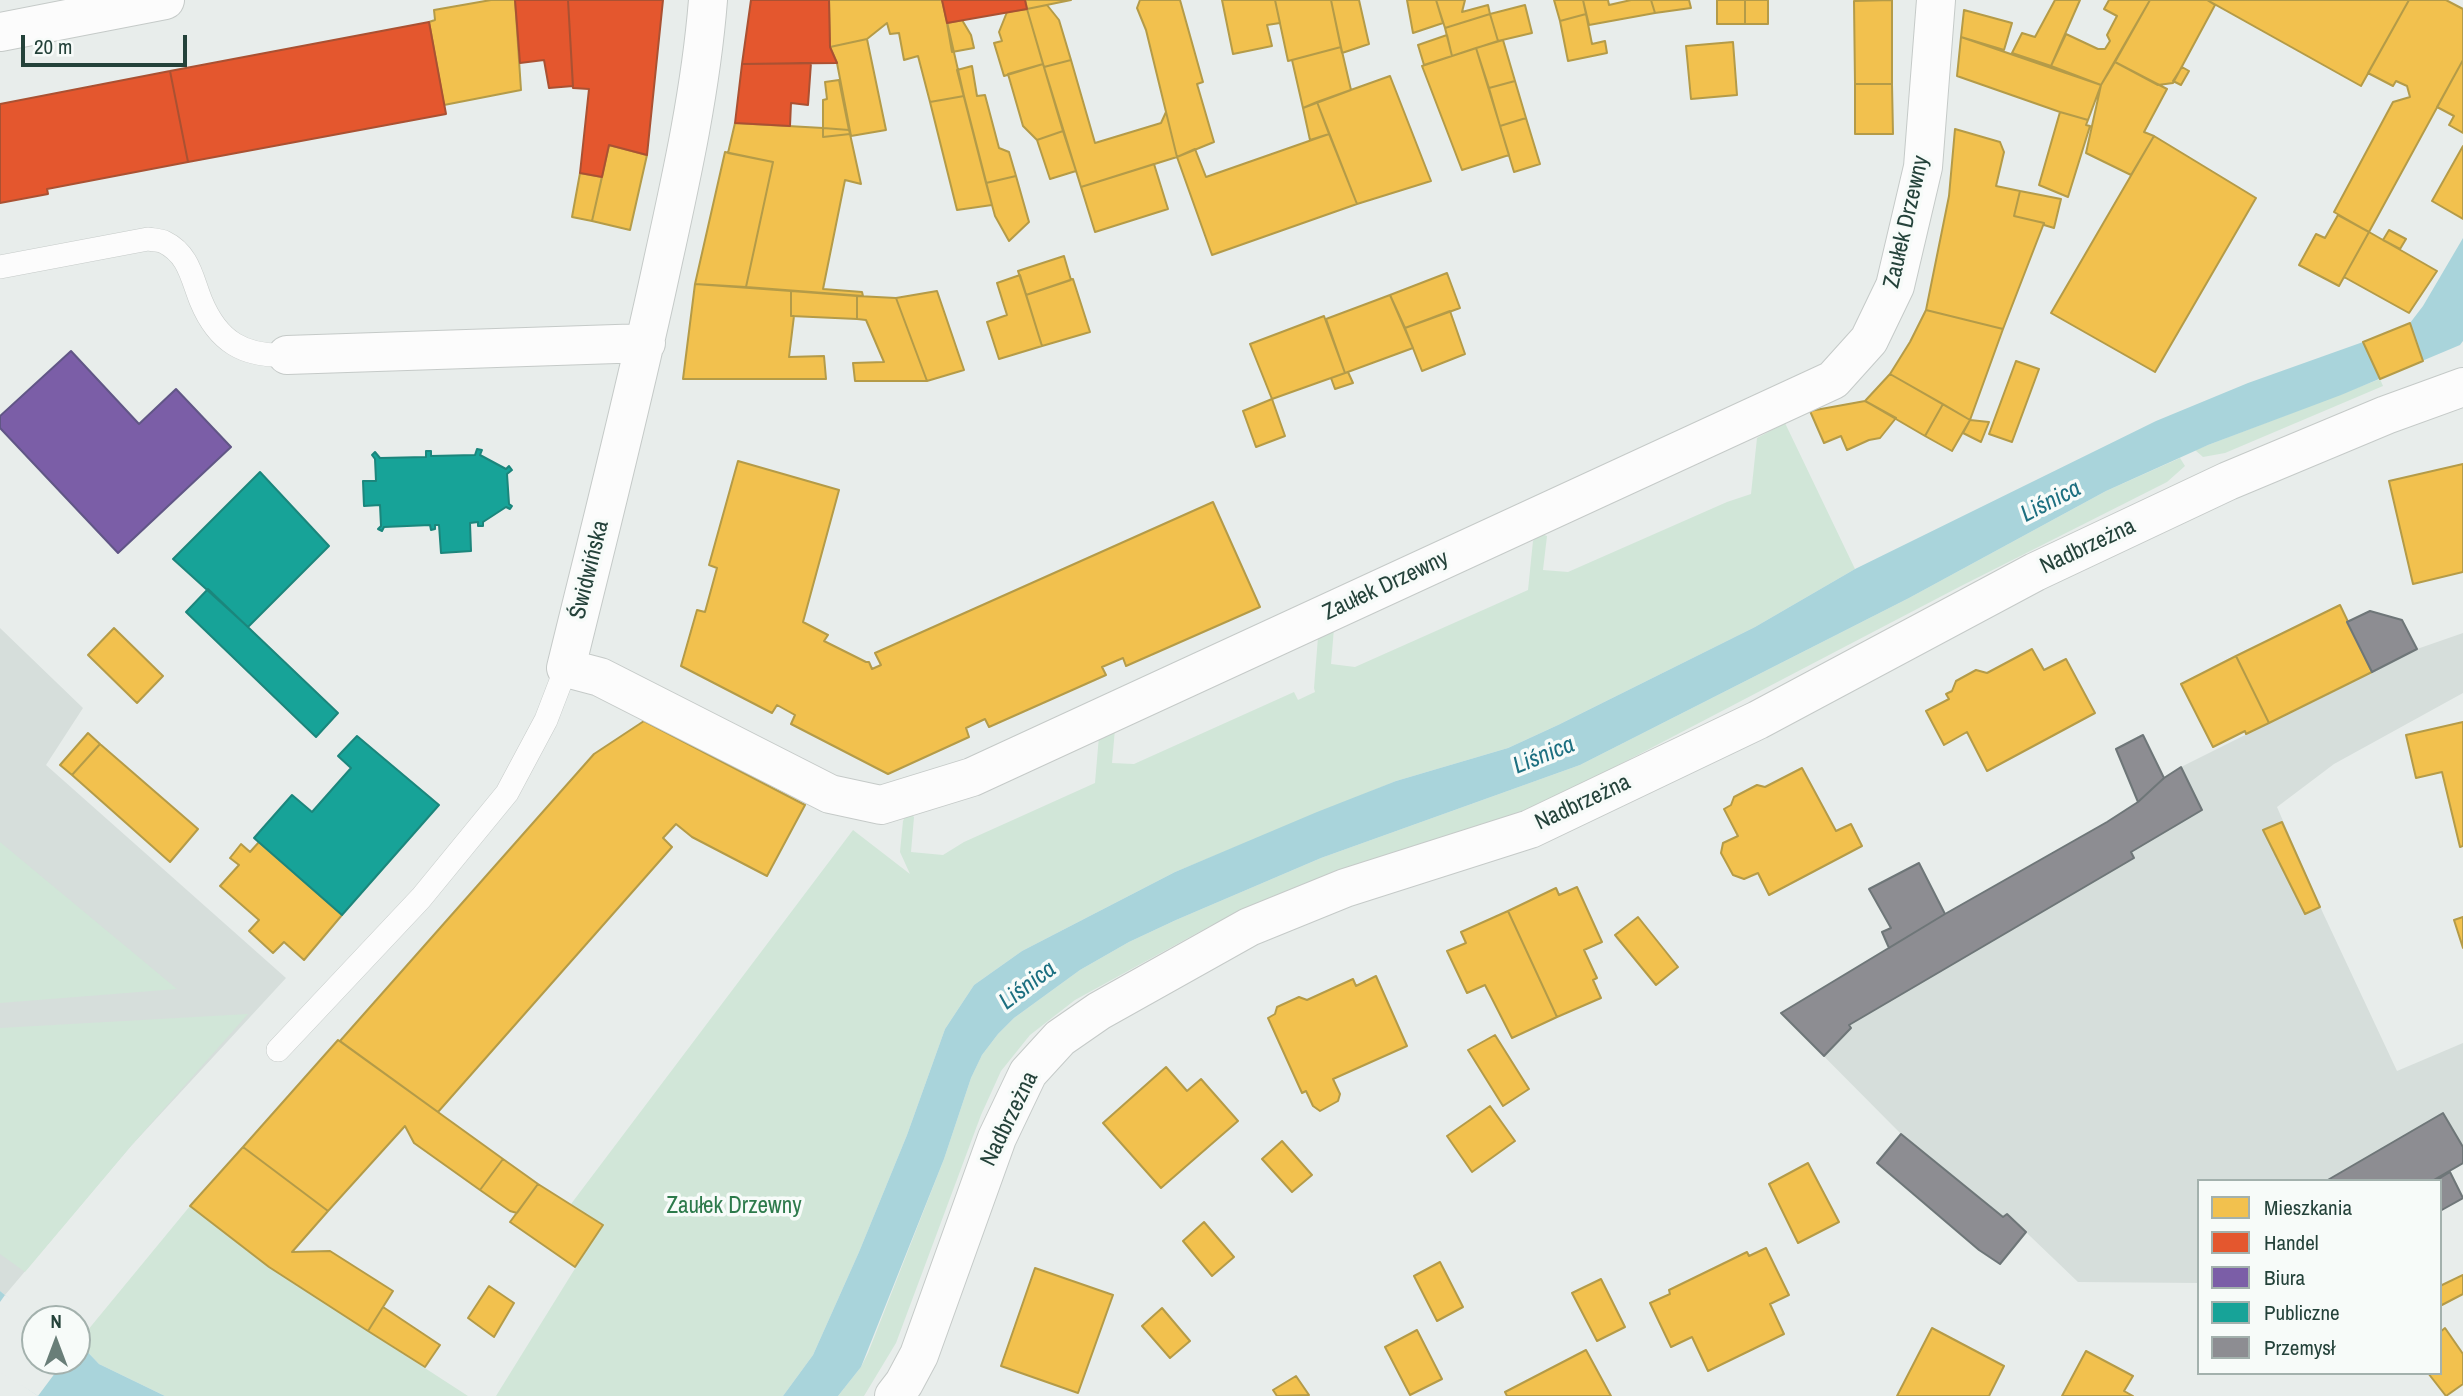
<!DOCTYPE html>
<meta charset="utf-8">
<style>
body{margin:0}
#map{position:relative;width:2463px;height:1396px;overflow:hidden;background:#e8edeb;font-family:"Archivo Narrow",sans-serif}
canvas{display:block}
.legend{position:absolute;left:2197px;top:1179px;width:245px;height:196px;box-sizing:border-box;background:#f7fbf9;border:2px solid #a3b1ad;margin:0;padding:9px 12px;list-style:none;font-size:21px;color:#24423a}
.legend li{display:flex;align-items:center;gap:14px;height:35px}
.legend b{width:35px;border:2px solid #a3b1ad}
.north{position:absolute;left:21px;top:1305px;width:70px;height:70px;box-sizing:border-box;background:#f7fbf9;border:2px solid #a3b1ad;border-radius:50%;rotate:0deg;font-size:19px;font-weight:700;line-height:28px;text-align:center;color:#24423a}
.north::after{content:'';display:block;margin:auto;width:24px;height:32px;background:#697e78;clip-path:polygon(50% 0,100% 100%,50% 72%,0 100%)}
.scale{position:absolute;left:21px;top:35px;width:166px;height:32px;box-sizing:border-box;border:4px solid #24423a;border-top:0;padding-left:9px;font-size:21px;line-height:24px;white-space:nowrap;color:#24423a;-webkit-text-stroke:5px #f7fbf9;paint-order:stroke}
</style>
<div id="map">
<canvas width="2463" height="1396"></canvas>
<ul class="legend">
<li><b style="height:19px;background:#f2c14e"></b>Mieszkania</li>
<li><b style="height:19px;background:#e4572e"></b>Handel</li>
<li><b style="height:19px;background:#7b5ea7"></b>Biura</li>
<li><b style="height:19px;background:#17a398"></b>Publiczne</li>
<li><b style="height:19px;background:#8d8d92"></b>Przemysł</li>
</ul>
<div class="north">N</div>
<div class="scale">20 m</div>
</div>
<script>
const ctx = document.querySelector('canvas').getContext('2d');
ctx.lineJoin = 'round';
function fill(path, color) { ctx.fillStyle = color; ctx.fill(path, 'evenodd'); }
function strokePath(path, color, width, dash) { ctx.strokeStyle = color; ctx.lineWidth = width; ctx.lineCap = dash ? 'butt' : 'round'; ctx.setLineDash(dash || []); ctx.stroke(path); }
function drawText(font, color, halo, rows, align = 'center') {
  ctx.font = font + ' "Archivo Narrow",sans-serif'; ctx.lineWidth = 7; ctx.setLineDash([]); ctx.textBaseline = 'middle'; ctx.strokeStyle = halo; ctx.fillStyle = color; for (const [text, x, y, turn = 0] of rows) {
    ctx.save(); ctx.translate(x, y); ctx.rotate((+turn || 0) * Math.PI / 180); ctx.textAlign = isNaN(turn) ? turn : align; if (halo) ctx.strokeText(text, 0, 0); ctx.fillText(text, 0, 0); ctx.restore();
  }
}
const built = new Path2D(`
 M0 628 83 708 46 765 286 978 131 1146 5 1295 0 1291Z
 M2463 633V693L2334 764 2277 807 2323 913 2397 1071 2463 1043V1164L2435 1181H2199V1283L2078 1282 2007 1214 2003 1217 1901 1134 1781 1013 1945 914 2107 822 2138 802 2181 767 2417 649Z`);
const green = new Path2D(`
 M2380 379 2383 386 2225 453 2203 457 2195 450Z
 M1785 423 1855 569 1755 627 1558 725 1508 748 1396 781 1175 872 1022 951 974 985 945 1029 907 1135 859 1252 813 1355 783 1396H496L602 1225 571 1204 853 830 910 874 900 852 903 821 905 817 912 815 914 817 911 852 943 855 964 842 1095 783 1099 736 1115 729 1112 763 1134 764 1294 692 1298 700 1315 692 1314 688 1318 637 1334 628 1331 664 1355 667 1528 590 1533 541 1536 537 1542 534 1547 536 1543 570 1568 572 1727 502 1751 494 1757 438Z
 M2180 458 2185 466 2167 482 1961 586 1588 781 1525 810 1308 885 1210 926 1075 1000 1030 1035 1001 1071 981 1115 896 1343 864 1396H838L861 1367 868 1353 944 1159 971 1078 982 1055 998 1034 1014 1018 1080 970 1129 942 1176 920 1321 858 1580 765 1909 598 2106 491Z
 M0 842 177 989 0 1003Z
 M248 1014 131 1146 25 1272 0 1254V1028Z
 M190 1206 269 1267 468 1396H165L99 1364 78 1342Z`);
const water = new Path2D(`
 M2463 238V341L2460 345 2341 395 2208 445 2106 491 1909 598 1580 765 1321 858 1176 920 1129 942 1080 970 1014 1018 998 1034 982 1055 971 1078 944 1159 861 1367 838 1396H783L813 1355 859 1252 907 1135 945 1029 974 985 1022 951 1175 872 1317 812 1396 781 1508 748 1558 725 1755 627 1855 569 2156 421 2248 383 2363 342 2410 323 2423 306Z
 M0 1291 35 1319V1361H77L78 1342 99 1364 165 1396H38L0 1370Z`);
const pier = new Path2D(`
 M5 1295 42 1319H35V1361H64L38 1396 0 1372V1302Z`);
const homes = new Path2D(`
 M491 0H515L521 90 444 105 429 22 435 20 434 10Z
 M829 0H942L964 96 930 102 918 56 904 60 899 33 890 34 887 23 867 39 830 47Z
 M1025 0H1071L1027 9Z
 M1140 0H1180L1203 82 1197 84 1214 142 1177 157 1146 30 1137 8Z
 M1222 0H1275L1280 23 1267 25 1272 46 1233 54Z
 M1275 0H1331L1341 47 1288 61Z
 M1331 0H1359L1369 44 1342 53Z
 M1407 0H1436L1443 23 1413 33Z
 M1436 0H1465L1462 12 1488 5 1490 14 1445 28Z
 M1554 0H1583L1586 14 1560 21Z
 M1583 0H1608L1609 5 1631 0H1651L1655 13 1589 25Z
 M1651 0H1689L1691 8 1655 13Z
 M1717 0H1745V24H1717Z
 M1745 0H1768V24H1745Z
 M1892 0V84H1855L1854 1Z
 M2055 0H2080L2051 66 2012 53 2022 33 2035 37Z
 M2109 0H2150L2101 85 2051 66 2066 34 2098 49H2105L2110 41 2107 35 2117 16 2104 9Z
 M2150 0H2207L2215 5 2173 83 2158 85 2115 62Z
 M2207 0H2409L2361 86Z
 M2409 0H2446L2463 9V60L2369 232 2334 212 2393 102 2410 97 2407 86 2396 81 2393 86 2368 73Z
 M1047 5 1059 20 1071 60 1044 67 1027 9Z
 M1525 5 1532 33 1498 41 1490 14Z
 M1027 9 1043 64 1004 76 994 43 1002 41 999 32 1007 12Z
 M1964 10 2012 23 2004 50 1961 37Z
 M1490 14 1498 41 1452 56 1445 28Z
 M1586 14 1592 44 1605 41 1607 53 1568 61 1560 21Z
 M962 20 971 35 974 48 952 52 947 23Z
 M1447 35 1452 56 1424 65 1418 45Z
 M1961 37 2101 85 2088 120 2060 112 1957 76Z
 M867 39 886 130 851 136 837 63 830 47Z
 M1503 40 1515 81 1489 88 1476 48Z
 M1733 42 1737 95 1691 99 1686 46Z
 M1341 47 1351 90 1303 108 1292 60Z
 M1476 48 1509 155 1462 170 1422 66Z
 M1071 60 1095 143 1161 123 1166 112 1177 157 1081 187 1044 67Z
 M2463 60V133L2449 125 2454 116 2437 107Z
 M2115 62 2167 89 2144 132 2154 136 2131 175 2086 153 2101 85Z
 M1043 64 1063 131 1037 140 1023 126 1008 74Z
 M972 66 977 96 985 95 999 148 1009 152 1016 176 986 183 957 70Z
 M2182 67 2189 71 2181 85 2173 81Z
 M1390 76 1431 181 1357 204 1317 102Z
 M839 80 849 130 823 128V100L827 99 825 82Z
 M1515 81 1526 118 1500 126 1489 88Z
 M1855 84H1892L1893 134H1855Z
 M964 96 992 205 957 210 930 102Z
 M1317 102 1329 134 1310 140 1303 108Z
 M2060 112 2088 120 2086 125 2090 126 2068 197 2039 185Z
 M1526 118 1540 164 1514 172 1500 126Z
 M735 123 823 128V137L850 134 861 184 845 180 823 289 862 292 863 296 746 287 773 162 728 153Z
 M823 128 849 130 850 134 823 137Z
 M1955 129 2000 142 2004 152 1996 186 2020 191 2014 216 2044 223 2003 329 1926 310 1949 196Z
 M1063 131 1076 171 1050 179 1037 140Z
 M1329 134 1357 204 1212 255 1177 157 1195 149 1206 177Z
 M2154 136 2256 198 2155 372 2051 313Z
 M609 145 647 155 630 230 592 221Z
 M2463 146V219L2432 201Z
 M725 152 773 162 746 287 695 284Z
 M1154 164 1168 209 1095 232 1081 187Z
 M580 173 602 177 592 221 572 217Z
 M1016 176 1029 222 1009 241 995 216 986 183Z
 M2020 191 2061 199 2054 228 2044 225V223L2014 216Z
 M2338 215 2369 232 2339 286 2299 265 2316 234 2325 238Z
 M2389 230 2406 239 2400 249 2383 240Z
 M2369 232 2437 271 2409 313 2344 277Z
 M1064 256 1071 280 1026 295 1018 271Z
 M1447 273 1460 308 1405 328 1390 295Z
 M1020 275 1042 346 999 359 987 322 1007 315 997 283Z
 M1073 279 1090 332 1042 346 1026 295Z
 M695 284 791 291V316H794L789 357 824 356 826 379H683Z
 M791 291 857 296V319L791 316Z
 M937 291 964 370 927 381 896 298Z
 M1390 295 1413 348 1345 373 1326 319Z
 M857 296 896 298 927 381H855L853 363 884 362 866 320 857 319Z
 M1926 310 2003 329 1970 420 1890 374 1910 342Z
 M1450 311 1465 354 1422 371 1405 328Z
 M1324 316 1345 373 1272 399 1250 344Z
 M2410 323 2423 361 2380 379 2363 342Z
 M2016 361 2039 369 2012 442 1989 434Z
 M1348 372 1353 383 1335 389 1331 378Z
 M1890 374 1943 404 1925 436 1865 401Z
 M1272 399 1285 436 1256 447 1243 411Z
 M1865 401 1896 418 1880 438 1869 440 1847 450 1841 436 1824 443 1810 411Z
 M1943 404 1970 420 1952 451 1925 436Z
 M1970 420 1989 422 1981 442 1963 433Z
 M738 461 839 490 803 622 828 635 824 641 866 662H869L872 669 881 665 875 653 1213 502 1260 607 1126 666 1123 658 1102 667 1106 675 989 727 985 719 966 728 969 737 888 774 791 724 795 715 777 705 772 713 681 666 697 610 705 612 717 568 709 565Z
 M2463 464V572L2413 584 2389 481Z
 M2340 605 2372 672 2269 723 2236 656Z
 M114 628 163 676 137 703 88 655Z
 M2032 649 2044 670 2066 659 2095 713 1987 771 1967 732 1944 745 1926 711 1949 699 1946 694 1952 691 1956 681 1976 670 1987 673Z
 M2236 656 2269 723 2246 734 2245 731 2213 747 2181 684Z
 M644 721 805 805 767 876 692 837 676 824 663 838 672 847 438 1112 340 1041 594 754Z
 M2463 722V846L2460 847 2442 772 2416 778 2406 735Z
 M88 733 100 744 72 775 60 765Z
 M100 744 198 829 170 862 72 775Z
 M1802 768 1836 831 1851 824 1862 846 1769 895 1758 873 1744 879 1733 875 1721 853 1723 843 1738 836 1724 809 1731 805 1734 797 1757 785 1765 787Z
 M2282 822 2320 907 2305 914 2263 830Z
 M259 842 342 915 304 960 284 942 273 953 249 931 259 920 220 886 239 865 230 858 241 844 250 852Z
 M1577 887 1602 942 1584 950 1597 978 1593 980 1601 998 1557 1017 1508 911 1556 888 1559 895Z
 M1508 911 1557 1017 1512 1038 1485 985 1467 993 1447 951 1466 943 1461 932Z
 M1638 917 1678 967 1656 985 1615 935Z
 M2463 917V948L2454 920Z
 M1376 976 1407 1046 1333 1079 1340 1094 1338 1101 1320 1111 1313 1106 1306 1091 1302 1093 1268 1018 1275 1014 1277 1007 1299 997 1307 1000 1353 979 1356 986Z
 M1495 1035 1529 1089 1503 1106 1468 1050Z
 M338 1040 503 1159 480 1190 414 1143 405 1126 328 1211 243 1147Z
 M1166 1067 1187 1091 1201 1079 1238 1121 1161 1188 1103 1123Z
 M1490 1106 1515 1141 1472 1172 1447 1136Z
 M1282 1141 1312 1175 1292 1192 1262 1159Z
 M243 1147 328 1211 292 1252 330 1251 393 1291 368 1331 269 1267 190 1206Z
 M503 1159 538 1184 517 1213 510 1211 480 1190Z
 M1808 1163 1839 1222 1798 1243 1769 1184Z
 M538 1184 603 1225 575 1267 510 1222Z
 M1204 1222 1234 1257 1212 1276 1183 1241Z
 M1766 1248 1789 1295 1770 1304 1784 1334 1708 1371 1692 1337 1671 1347 1650 1303 1670 1294 1669 1290 1747 1252 1749 1256Z
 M1440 1262 1463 1307 1437 1321 1414 1276Z
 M1035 1268 1113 1295 1078 1393 1001 1366Z
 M2463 1275V1294L2440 1306V1286Z
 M1601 1279 1625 1327 1597 1341 1572 1293Z
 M489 1286 514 1303 494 1337 468 1318Z
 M383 1307 440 1345 425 1367 368 1331Z
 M1162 1308 1190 1341 1170 1358 1142 1326Z
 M1932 1328 2004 1366 1989 1396H1897Z
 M2445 1328 2463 1354V1384L2446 1396 2428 1373H2440V1332Z
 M1417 1330 1442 1379 1410 1395 1385 1347Z
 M1586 1350 1611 1396H1507L1505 1392Z
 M2086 1351 2133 1376 2124 1391 2133 1396H2062Z
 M1296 1376 1309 1395 1277 1396 1273 1390Z`);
const shops = new Path2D(`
 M515 0H568L573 86 549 88 544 60 520 63Z
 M568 0H663L647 155 609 145 602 177 580 173 589 89 573 88Z
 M751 0H829L830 47 837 63 742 64Z
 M942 0H1025L1027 9 947 23Z
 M429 22 446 114 188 162 170 71Z
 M811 63 808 105 791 103 790 126 735 123 742 64Z
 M170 71 188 162 47 189 48 194 0 203V104Z`);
const offices = new Path2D(`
 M71 351 139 424 176 389 231 447 118 553 0 428V416Z`);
const public = new Path2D(`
 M477 449 482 450 480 455 506 469 509 466 512 470 507 474 509 504 512 506 510 509 506 507 483 522V526H478V522L470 523 471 551 441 553 439 525H435V529L431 530 430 525 384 527 382 531 378 529 381 526 380 505 364 506 363 481H376L375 459 372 455 375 452 380 458 426 457V451H431V456L475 455Z
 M260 472 329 546 248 627 173 559Z
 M208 589 338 713 316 737 186 612Z
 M357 736 439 805 342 915 254 838 292 795 312 812 351 768 338 756Z`);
const industry = new Path2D(`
 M2370 611 2402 620 2417 649 2372 672 2347 622Z
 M2143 735 2164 778 2138 802 2116 749Z
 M2181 767 2202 810 2131 852 2134 858 1849 1025 1851 1028 1824 1056 1781 1013 1945 914 2107 822 2138 802 2164 778Z
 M1919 863 1945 914 1889 948 1882 932 1891 928 1869 889Z
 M2443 1113 2463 1147V1163L2432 1181H2326Z
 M1901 1134 2003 1217 2007 1214 2026 1232 2000 1264 1979 1250 1877 1163Z
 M2450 1172 2463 1198 2440 1211V1181H2435Z`);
const lane = new Path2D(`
 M0 267 148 239C153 240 160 240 164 242 189 254 192 279 201 301 218 342 244 357 287 355
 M278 1050 421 898 507 793 546 720 566 668`);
const street = new Path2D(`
 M708 0C701 88 682 175 663 261 634 397 599 533 566 668L600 677 830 794 881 805 972 777 1833 380 1869 340 1895 286 1923 167 1936 0
 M0 32 165 0
 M287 355 646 343
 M894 1396 904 1383 919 1355 997 1138 1028 1073 1060 1038 1099 1011 1249 927 1345 888 1530 829 1758 720 2035 572 2228 481 2386 415 2463 387`);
const streetNames = [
 ["Zaułek Drzewny",1907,222,-77],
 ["Nadbrzeżna",2088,547,-25],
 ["Świdwińska",590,570,-76],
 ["Zaułek Drzewny",1386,586,-25],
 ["Nadbrzeżna",1583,803,-25],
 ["Nadbrzeżna",1010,1119,-64]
];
const parkNames = [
 ["Zaułek Drzewny",734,1207]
];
const waterNames = [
 ["Liśnica",2051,502,-27],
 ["Liśnica",1544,756,-22],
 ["Liśnica",1028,986,-37]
];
fill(built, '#d6dedb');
fill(green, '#d1e6d8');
fill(water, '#a9d4db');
fill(pier, '#e8edeb');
fill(homes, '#f2c14e');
strokePath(homes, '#b49b48', 2);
fill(shops, '#e4572e');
strokePath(shops, '#aa5132', 2);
fill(offices, '#7b5ea7');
strokePath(offices, '#615686', 2);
fill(public, '#17a398');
strokePath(public, '#1b867c', 2);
fill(industry, '#8d8d92');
strokePath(industry, '#6e7678', 2);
strokePath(lane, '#c5cac8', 24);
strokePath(street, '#c5cac8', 40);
strokePath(lane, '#fcfcfc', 23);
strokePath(street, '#fcfcfc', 38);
drawText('23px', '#24423a', '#f7fbf9', streetNames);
drawText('23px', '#2d7a4b', '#f7fbf9', parkNames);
drawText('italic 24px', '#1c6f80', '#f7fbf9', waterNames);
</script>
